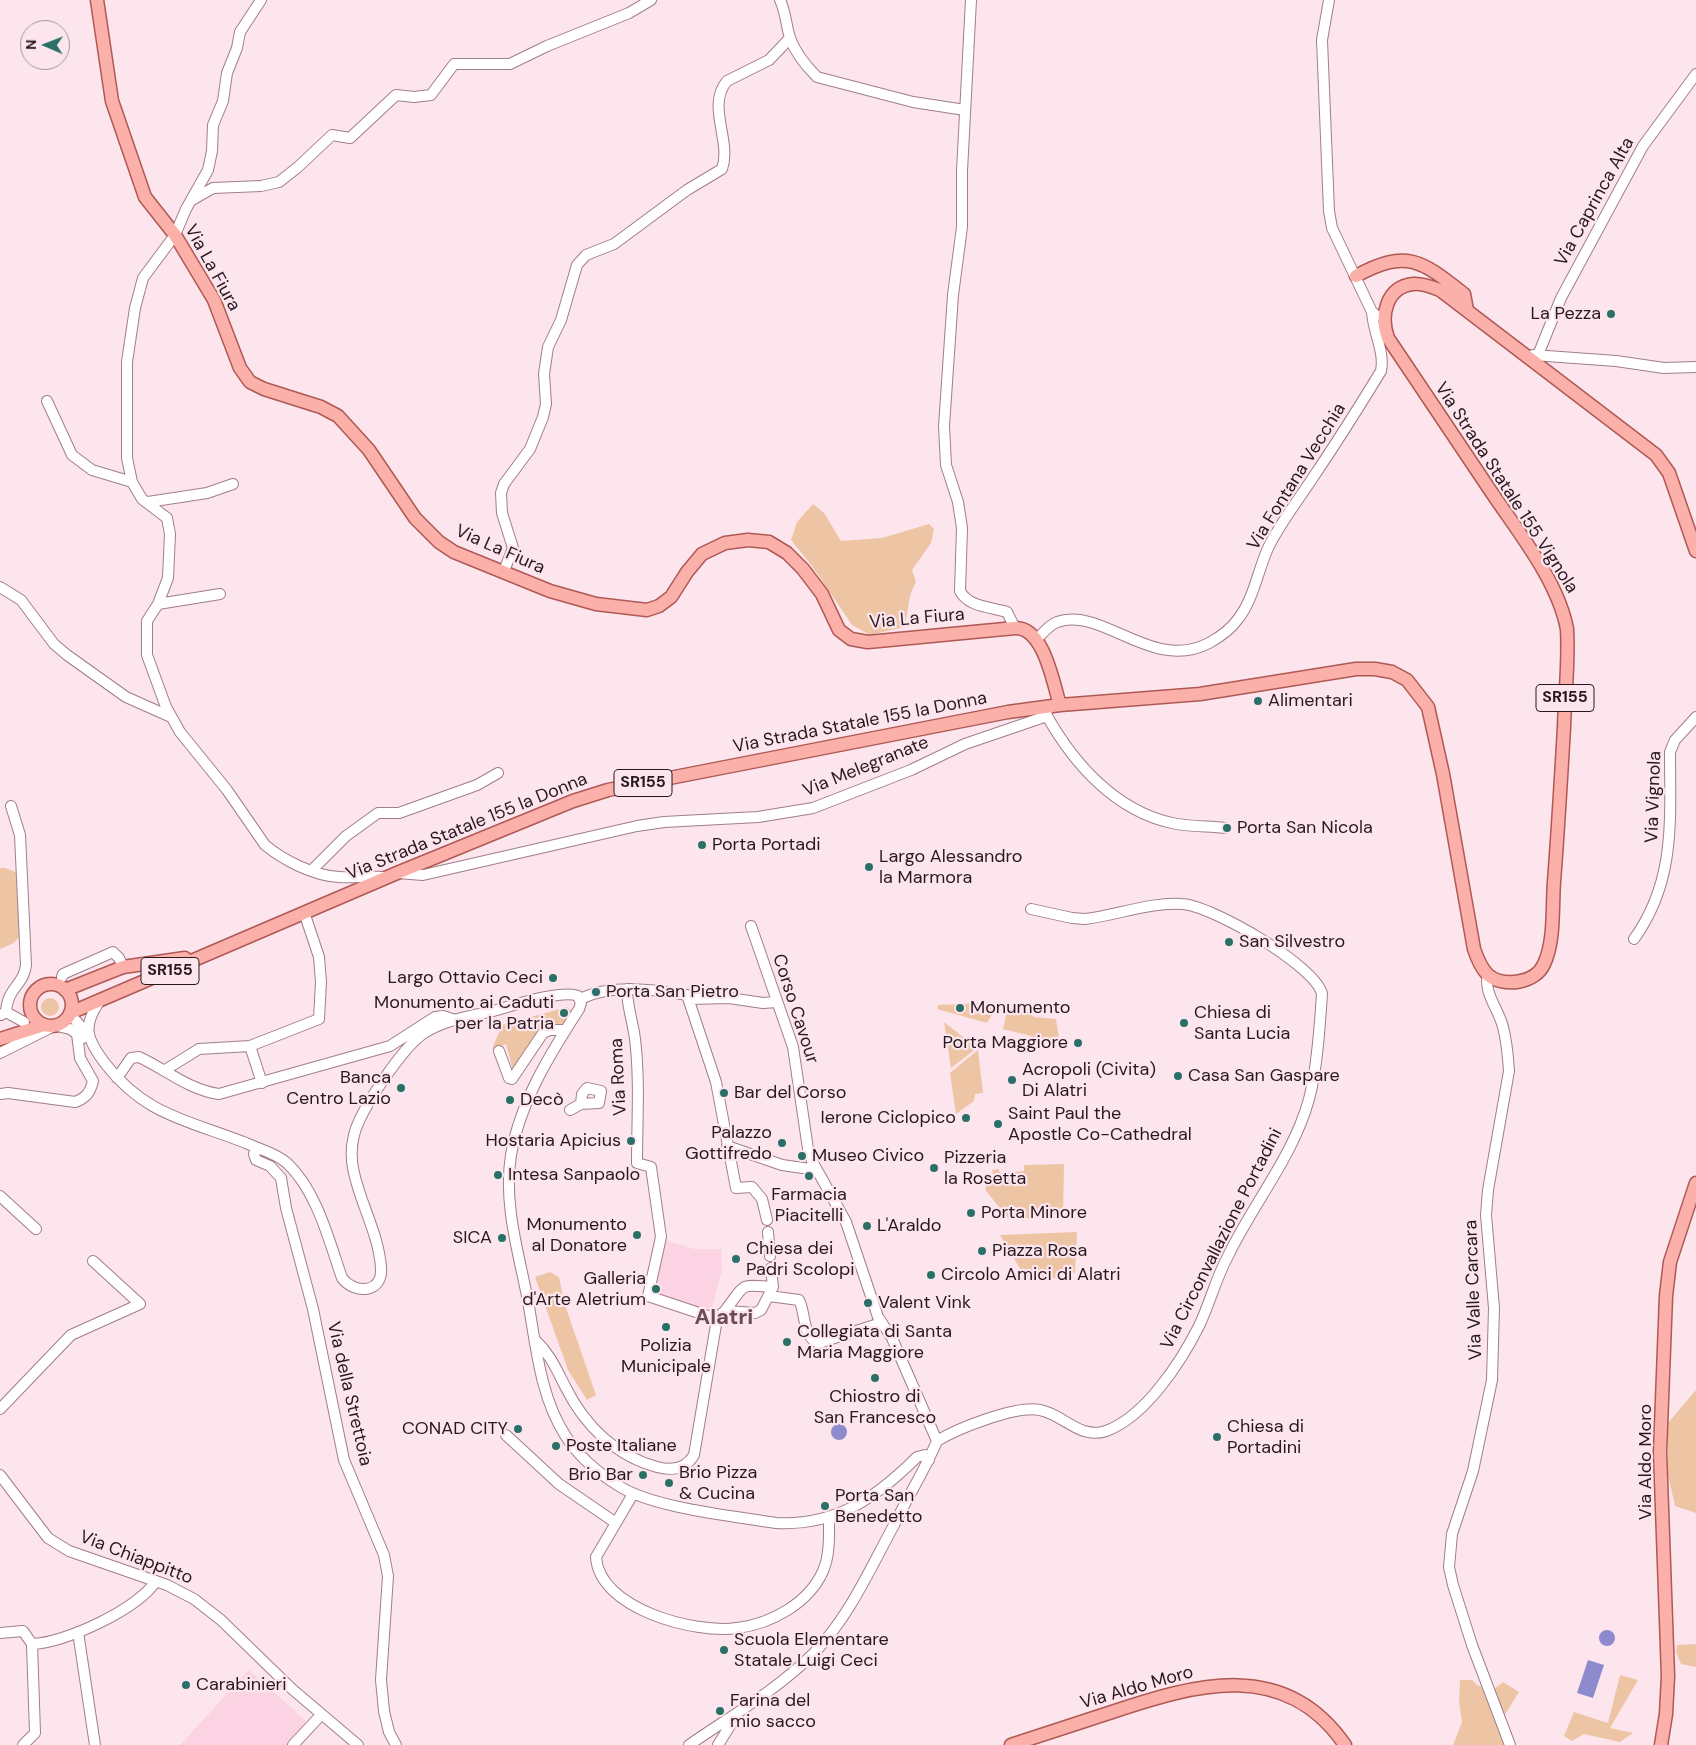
<!DOCTYPE html>
<meta charset="utf-8">
<style>
body{margin:0}
#map{position:relative;width:1696px;height:1745px;overflow:hidden;background:#fde5ee;font-family:"DM Sans",sans-serif}
canvas{display:block}
.north{position:absolute;left:20px;top:20px;width:50px;height:50px;box-sizing:border-box;background:#fde5ee;border:1px solid #a7939b;border-radius:50%;rotate:271deg;font-size:14px;font-weight:700;line-height:20px;text-align:center;color:#27191f}
.north::after{content:'';display:block;margin:auto;width:18px;height:22px;background:#287068;clip-path:polygon(50% 0,100% 100%,50% 72%,0 100%)}
</style>
<div id="map">
<canvas width="1696" height="1745"></canvas>
<div class="north">N</div>
</div>
<script>
const ctx = document.querySelector('canvas').getContext('2d');
ctx.lineJoin = 'round';
function fill(path, color) { ctx.fillStyle = color; ctx.fill(path, 'evenodd'); }
function strokePath(path, color, width, dash) { ctx.strokeStyle = color; ctx.lineWidth = width; ctx.lineCap = dash ? 'butt' : 'round'; ctx.setLineDash(dash || []); ctx.stroke(path); }
function drawText(font, color, halo, rows, align = 'center') {
  ctx.font = font + ' "DM Sans",sans-serif'; ctx.lineWidth = 4.5; ctx.setLineDash([]); ctx.textBaseline = 'middle'; ctx.strokeStyle = halo; ctx.fillStyle = color; for (const [text, x, y, turn = 0] of rows) {
    ctx.save(); ctx.translate(x, y); ctx.rotate((+turn || 0) * Math.PI / 180); ctx.textAlign = isNaN(turn) ? turn : align; if (halo) ctx.strokeText(text, 0, 0); ctx.fillText(text, 0, 0); ctx.restore();
  }
}
const built = new Path2D(`
 M664 1240 695 1249H721L722 1270 710 1315 650 1294Z
 M249 1670 315 1729 299 1745H180Z`);
const green = new Path2D(`
 M813 504 824 513 841 541 882 538 929 524 934 529 931 543 912 570 916 582C907 597 909 612 904 627L870 635 852 625 812 566 791 540 797 522Z
 M0 868H5L18 873 19 937 14 943 0 949Z
 M41 1007a9 9 0 1 1 18 0a9 9 0 1 1-18 0Z
 M1000 1002 987 1023 937 1009 938 1005Z
 M567 1007 572 1011 566 1024 544 1036 516 1081 506 1044 492 1049 502 1025Z
 M1008 1007 1026 1010 1034 1017 1056 1019 1059 1039 1036 1040 1031 1036 1003 1029Z
 M944 1022 977 1048 951 1068Z
 M978 1050 983 1093 975 1094 974 1101 956 1114 950 1073Z
 M1064 1164 1063 1217 1009 1219 986 1191 985 1182 994 1180 992 1170 999 1169 1000 1173 1024 1171V1165Z
 M1077 1232 1075 1273 1056 1274V1278L1026 1279 1000 1235Z
 M550 1272 559 1277 564 1302 596 1395 587 1400 568 1370 535 1277Z
 M1696 1390V1513L1675 1506 1668 1475V1423Z
 M1696 1644V1667L1681 1664 1676 1652 1677 1645Z
 M1620 1675 1638 1680 1610 1728 1633 1733 1620 1742 1584 1734 1572 1741 1564 1736 1574 1712 1608 1723Z
 M1460 1680H1472L1477 1685 1493 1690 1503 1682 1519 1692 1504 1716 1516 1745H1453L1462 1722 1459 1702Z`);
const water = new Path2D(`
 M831 1432a8 8 0 1 1 16 0a8 8 0 1 1-16 0Z
 M1599 1638a8 8 0 1 1 16 0a8 8 0 1 1-16 0Z
 M1588 1660 1604 1665 1593 1698 1577 1693Z`);
const minor = new Path2D(`
 M261 0 240 32 237 48 227 73 223 101 213 125 212 151 208 170 186 209 175 235 143 278 135 308 127 362V458L132 482 142 499 167 518 170 534 168 578 158 604 147 621V655L166 707 180 732 227 790 265 845C283 860 314 876 339 877 355 878 370 876 386 877
 M780 0C786 13 786 25 790 38 795 52 806 66 817 77L913 102 965 110
 M971 0 962 171V227L953 295 944 426 946 465 958 502 962 528 960 591C968 607 991 607 1007 612L1015 628
 M1329 0 1322 40 1329 211 1332 228 1372 312 1377 316
 M192 200 213 188 261 186 279 182 298 167 332 135 350 138 396 95 414 97 431 95 454 64H510L547 46 629 13 651 0
 M1533 355 1616 361 1664 368 1696 367
 M1538 355 1561 298 1643 146 1696 74
 M47 401 72 455 92 470 132 482
 M148 502 207 493 233 484
 M504 571 513 548 502 513 501 493 504 484 530 449 543 417 546 404 544 374 548 347 561 320 577 265 586 255 614 244 687 190 722 169C732 141 706 106 727 81L769 60 790 38
 M0 587 21 600 54 644 67 655 126 697 171 717
 M158 604 220 594
 M1037 639C1043 633 1049 625 1057 622 1103 606 1152 673 1209 643 1220 637 1231 629 1238 619 1254 599 1258 569 1269 546 1281 522 1299 499 1314 476 1337 442 1359 407 1381 371 1385 352 1373 332 1372 312
 M1046 710 1047 716C1074 764 1116 811 1172 823 1189 827 1208 826 1225 828
 M311 871 346 836 378 813H399L477 785 498 773
 M398 873 423 875 637 826 664 822 758 817 813 808 911 770 965 744 1047 716
 M751 926 793 1047 808 1149 812 1161 846 1222 878 1317 892 1338 937 1441
 M1634 939C1676 881 1670 819 1670 752L1675 740 1696 717
 M1488 975C1483 992 1499 1010 1503 1027 1507 1042 1508 1056 1509 1071L1488 1190 1486 1215 1494 1308 1492 1380 1473 1471 1452 1534 1449 1567 1453 1585 1472 1645 1510 1745
 M62 977 63 974 113 952 119 958 123 967
 M627 989C627 1007 633 1022 635 1039 640 1080 637 1121 637 1163L651 1167 661 1237 648 1296 717 1319
 M580 999C612 984 652 989 687 995L716 1082 736 1188 752 1187 762 1199 767 1220
 M689 999 729 998 763 1003 777 1002
 M99 1002C82 1027 87 1039 104 1062 145 1116 188 1120 246 1143 259 1149 276 1153 287 1163 317 1191 329 1241 342 1278 355 1295 383 1293 381 1268 379 1235 361 1205 354 1173 351 1161 351 1147 354 1135 360 1110 403 1047 424 1033 444 1020 470 1016 493 1011 511 1006 563 989 578 996L581 1003 579 1009C550 1054 520 1102 511 1155 503 1204 519 1254 528 1301 536 1345 540 1396 565 1435 578 1456 598 1473 619 1486 653 1508 734 1516 776 1523 836 1526 876 1498 917 1457L925 1455 929 1460
 M6 1012C7 988 24 985 26 965L20 835 11 806
 M70 1014 89 1036
 M1 1015 6 1012 24 1022
 M57 1026 70 1029 83 1038
 M250 1046 262 1083
 M499 1051 509 1078 512 1079 543 1033 550 1030H566
 M0 1053 54 1026
 M165 1070 199 1049 250 1046 319 1019 321 982 319 957 304 912
 M117 1078 131 1058 139 1057C165 1069 189 1090 219 1094L390 1046 435 1017 443 1016 455 1020
 M0 1094 8 1093 75 1102C86 1098 90 1093 93 1081L80 1058 77 1034
 M570 1110 581 1104 599 1103 601 1091 587 1088 582 1094 581 1104
 M727 1146 782 1165 817 1170
 M256 1148 254 1154 256 1160 270 1166 281 1178 286 1208 313 1309 344 1460 384 1555 388 1576 381 1680 384 1711 389 1732 396 1745
 M0 1196 36 1229
 M768 1232 770 1256
 M769 1296 799 1300C806 1313 802 1338 819 1343L881 1323
 M726 1311 755 1313 761 1310 773 1287 771 1268
 M535 1340C551 1355 556 1369 566 1388 585 1426 616 1456 657 1467 672 1471 686 1469 694 1455L717 1319C720 1314 724 1313 727 1308 747 1282 739 1285 773 1287
 M0 1409 71 1335 140 1304 93 1261
 M506 1435 559 1484 616 1523
 M0 1475 48 1538 69 1551 167 1585 194 1599 221 1620 292 1689 358 1745
 M633 1494 596 1557C599 1609 695 1634 737 1628 771 1624 809 1603 823 1571 830 1555 829 1536 829 1518
 M78 1632 95 1745
 M0 1633 23 1631 32 1644C65 1643 138 1609 156 1581
 M23 1745 35 1733 32 1644
 M293 1745 321 1715
 M689 1745C731 1716 777 1690 814 1653 849 1617 870 1569 894 1525 908 1496 925 1470 937 1441 958 1428 1017 1405 1040 1410 1063 1414 1080 1440 1106 1431 1145 1417 1181 1362 1199 1326 1210 1303 1216 1278 1228 1256 1253 1204 1294 1155 1309 1099 1317 1071 1320 1024 1322 994 1316 966 1211 905 1182 904 1150 902 1117 915 1085 919L1072 918 1031 909
 M718 1745 736 1716`);
const major = new Path2D(`
 M97 0 112 101 145 197 175 235 214 300 240 368 250 382 264 389 321 407 338 416 369 450 415 518 439 542 454 552 550 591 596 604 647 610 659 606 671 597 687 572 702 554 725 543 748 540 769 542 787 553 803 569 822 594 839 630 851 639 868 642 1015 628C1044 627 1053 683 1060 705
 M1356 276C1407 248 1422 261 1464 294L1467 310
 M30 1005a21 21 0 1 1 42 0a21 21 0 1 1-42 0Z
 M65 990 123 967 185 958
 M70 1013 397 873 573 801 608 790 1008 712 1060 705 1200 694 1356 669H1375L1392 672 1407 680 1428 707 1443 774 1474 949C1477 958 1481 968 1488 975 1504 988 1536 983 1544 964 1555 941 1552 907 1554 882 1558 830 1561 779 1564 727 1565 694 1569 661 1567 629 1558 581 1519 533 1492 493 1457 441 1423 390 1388 338 1380 316 1386 287 1413 284 1422 283 1432 287 1440 290L1656 455 1669 473 1696 551
 M0 1039 44 1025
 M1011 1745C1045 1734 1078 1723 1112 1712 1196 1684 1285 1658 1345 1745
 M1661 1745 1666 1714 1668 1676 1660 1452 1666 1296 1670 1262 1696 1183`);
const markers = [
 [1611,314,5,"#287068"],
 [1258,701,5,"#287068"],
 [1227,828,5,"#287068"],
 [702,845,5,"#287068"],
 [869,867,5,"#287068"],
 [1229,942,5,"#287068"],
 [553,978,5,"#287068"],
 [596,992,5,"#287068"],
 [960,1008,5,"#287068"],
 [564,1013,5,"#287068"],
 [1184,1023,5,"#287068"],
 [1078,1043,5,"#287068"],
 [1178,1076,5,"#287068"],
 [1012,1080,5,"#287068"],
 [401,1088,5,"#287068"],
 [724,1093,5,"#287068"],
 [510,1100,5,"#287068"],
 [966,1118,5,"#287068"],
 [998,1124,5,"#287068"],
 [631,1141,5,"#287068"],
 [782,1143,5,"#287068"],
 [802,1156,5,"#287068"],
 [934,1168,5,"#287068"],
 [498,1175,5,"#287068"],
 [809,1176,5,"#287068"],
 [971,1213,5,"#287068"],
 [867,1226,5,"#287068"],
 [637,1235,5,"#287068"],
 [502,1238,5,"#287068"],
 [982,1251,5,"#287068"],
 [736,1259,5,"#287068"],
 [931,1275,5,"#287068"],
 [656,1289,5,"#287068"],
 [868,1303,5,"#287068"],
 [666,1327,5,"#287068"],
 [787,1342,5,"#287068"],
 [875,1378,5,"#287068"],
 [518,1429,5,"#287068"],
 [1217,1437,5,"#287068"],
 [556,1446,5,"#287068"],
 [643,1475,5,"#287068"],
 [669,1483,5,"#287068"],
 [825,1506,5,"#287068"],
 [724,1650,5,"#287068"],
 [186,1685,5,"#287068"],
 [720,1711,5,"#287068"]
];
const shields = [
 [1565,698,58],
 [643,783,58],
 [170,971,58]
];
const shieldNames = [
 ["SR155",1565,698],
 ["SR155",643,783],
 ["SR155",170,971]
];
const streetNames = [
 ["Via Caprinca Alta",1595,202,-61],
 ["Via La Fiura",212,268,61],
 ["Via Fontana Vecchia",1297,477,-58],
 ["Via Strada Statale 155 Vignola",1506,488,57],
 ["Via La Fiura",500,550,24],
 ["Via La Fiura",917,619,-5],
 ["Via Strada Statale 155 la Donna",860,723,-11],
 ["Via Melegranate",866,767,-22],
 ["Via Vignola",1654,797,-88],
 ["Via Strada Statale 155 la Donna",467,827,-22],
 ["Corso Cavour",795,1009,72],
 ["Via Roma",619,1077,-93],
 ["Via Circonvallazione Portadini",1222,1239,-63],
 ["Via Valle Carcara",1474,1290,-92],
 ["Via della Strettoia",349,1394,77],
 ["Via Aldo Moro",1646,1462,-90],
 ["Via Chiappitto",136,1558,21],
 ["Via Aldo Moro",1137,1688,-16]
];
const poiNames = [
 ["La Pezza",1601,314,"right"],
 ["Alimentari",1268,701],
 ["Porta San Nicola",1237,828],
 ["Porta Portadi",712,845],
 ["Largo Alessandro",879,857],
 ["la Marmora",879,878],
 ["San Silvestro",1239,942],
 ["Largo Ottavio Ceci",543,978,"right"],
 ["Porta San Pietro",606,992],
 ["Monumento ai Caduti",554,1003,"right"],
 ["per la Patria",554,1024,"right"],
 ["Monumento",970,1008],
 ["Chiesa di",1194,1013],
 ["Santa Lucia",1194,1034],
 ["Porta Maggiore",1068,1043,"right"],
 ["Acropoli (Civita)",1022,1070],
 ["Di Alatri",1022,1091],
 ["Casa San Gaspare",1188,1076],
 ["Banca",391,1078,"right"],
 ["Centro Lazio",391,1099,"right"],
 ["Bar del Corso",734,1093],
 ["Decò",520,1100],
 ["Saint Paul the",1008,1114],
 ["Apostle Co-Cathedral",1008,1135],
 ["Ierone Ciclopico",956,1118,"right"],
 ["Palazzo",772,1133,"right"],
 ["Gottifredo",772,1154,"right"],
 ["Hostaria Apicius",621,1141,"right"],
 ["Museo Civico",812,1156],
 ["Pizzeria",944,1158],
 ["la Rosetta",944,1179],
 ["Intesa Sanpaolo",508,1175],
 ["Farmacia",809,1195,"center"],
 ["Piacitelli",809,1216,"center"],
 ["Porta Minore",981,1213],
 ["Monumento",627,1225,"right"],
 ["al Donatore",627,1246,"right"],
 ["L'Araldo",877,1226],
 ["SICA",492,1238,"right"],
 ["Chiesa dei",746,1249],
 ["Padri Scolopi",746,1270],
 ["Piazza Rosa",992,1251],
 ["Circolo Amici di Alatri",941,1275],
 ["Galleria",646,1279,"right"],
 ["d'Arte Aletrium",646,1300,"right"],
 ["Valent Vink",878,1303],
 ["Collegiata di Santa",797,1332],
 ["Maria Maggiore",797,1353],
 ["Polizia",666,1346,"center"],
 ["Municipale",666,1367,"center"],
 ["Chiostro di",875,1397,"center"],
 ["San Francesco",875,1418,"center"],
 ["Chiesa di",1227,1427],
 ["Portadini",1227,1448],
 ["CONAD CITY",508,1429,"right"],
 ["Poste Italiane",566,1446],
 ["Brio Pizza",679,1473],
 ["& Cucina",679,1494],
 ["Brio Bar",633,1475,"right"],
 ["Porta San",835,1496],
 ["Benedetto",835,1517],
 ["Scuola Elementare",734,1640],
 ["Statale Luigi Ceci",734,1661],
 ["Carabinieri",196,1685],
 ["Farina del",730,1701],
 ["mio sacco",730,1722]
];
const districtNames = [
 ["Alatri",724,1318]
];
fill(built, '#fbd3e2');
fill(green, '#eec5a4');
fill(water, '#8e8ace');
strokePath(minor, '#a27d8b', 12);
strokePath(major, '#af5954', 15);
strokePath(minor, '#fff', 10);
strokePath(major, '#fbb0aa', 12);
for (const [x, y, r, color] of markers) { const dot = new Path2D(); dot.arc(x, y, r, 0, 2 * Math.PI); ctx.fillStyle = color; ctx.fill(dot); strokePath(dot, '#fde5ee', 2); }
for (const [x, y, w] of shields) { const box = new Path2D(); box.roundRect(x - w / 2, y - 13.5, w, 27, 4); ctx.fillStyle = '#fde5ee'; ctx.fill(box); strokePath(box, '#27191f', 1); }
drawText('bold 16px', '#27191f', null, shieldNames);
drawText('18px', '#27191f', '#fde5ee', streetNames);
drawText('18px', '#27191f', '#fde5ee', poiNames, 'left');
drawText('bold 22px', '#6c4b58', '#fde5ee', districtNames);
</script>
